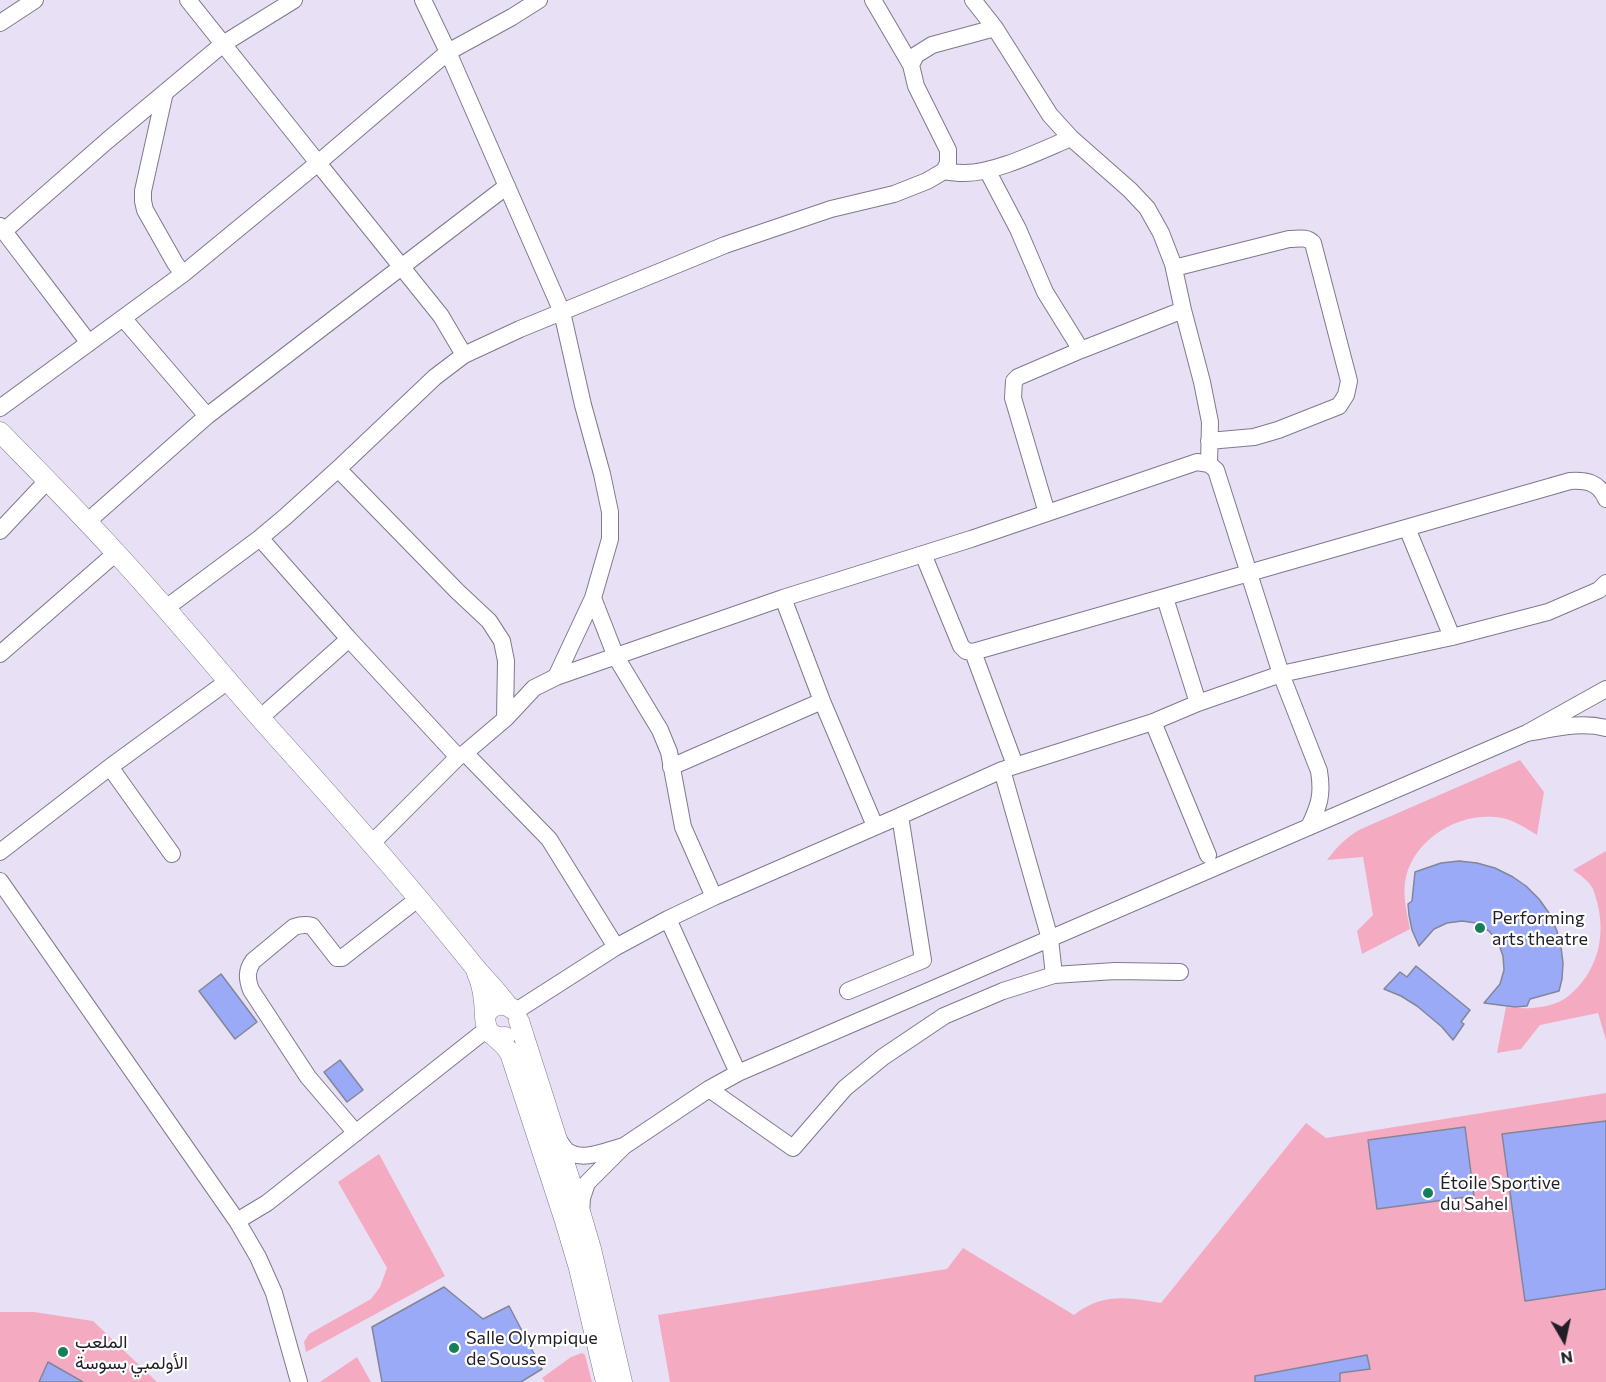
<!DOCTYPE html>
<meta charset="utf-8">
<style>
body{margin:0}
#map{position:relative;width:1606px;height:1382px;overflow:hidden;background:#e8e0f5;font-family:Commissioner,sans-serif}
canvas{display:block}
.north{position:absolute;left:1534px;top:1310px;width:60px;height:60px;-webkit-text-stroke:4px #fff;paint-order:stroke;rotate:171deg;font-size:16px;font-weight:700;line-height:24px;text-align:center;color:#211e26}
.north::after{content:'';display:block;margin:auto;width:21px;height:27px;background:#211e26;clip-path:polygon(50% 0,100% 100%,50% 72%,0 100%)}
</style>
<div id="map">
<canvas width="1606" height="1382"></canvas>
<div class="north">N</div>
</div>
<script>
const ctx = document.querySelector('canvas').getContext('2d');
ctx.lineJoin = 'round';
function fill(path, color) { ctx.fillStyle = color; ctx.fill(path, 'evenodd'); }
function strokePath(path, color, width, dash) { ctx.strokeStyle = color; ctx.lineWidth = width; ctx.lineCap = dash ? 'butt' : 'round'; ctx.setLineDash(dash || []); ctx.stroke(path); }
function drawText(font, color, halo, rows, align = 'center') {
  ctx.font = font + ' Commissioner,Vazirmatn,sans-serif'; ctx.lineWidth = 4.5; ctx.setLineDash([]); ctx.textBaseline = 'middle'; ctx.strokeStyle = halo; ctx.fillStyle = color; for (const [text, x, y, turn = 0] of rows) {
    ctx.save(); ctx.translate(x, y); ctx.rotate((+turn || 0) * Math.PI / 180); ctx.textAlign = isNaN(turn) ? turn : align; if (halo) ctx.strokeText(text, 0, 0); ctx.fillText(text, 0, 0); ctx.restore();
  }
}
const green = new Path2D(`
 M1520 760 1544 792 1537 835C1524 827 1511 818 1495 817 1455 813 1411 842 1405 882 1403 898 1407 913 1410 929L1362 954 1357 931 1373 915 1363 857 1327 860C1337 847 1346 837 1361 829Z
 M1606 851V1040L1598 1013 1540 1025 1521 1049 1497 1053 1506 1007C1521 1009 1541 1009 1556 1003 1565 1000 1572 993 1578 987 1603 959 1606 923 1593 889 1589 881 1580 875 1573 870Z
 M1606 1093V1382H670L658 1315 947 1269 963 1248 1074 1315C1102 1293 1127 1297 1161 1303L1306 1123 1326 1138Z
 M379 1154 445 1276 306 1352 304 1342 309 1334 371 1299 380 1287 387 1268 338 1182Z
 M0 1312H34L93 1321 157 1382H0Z
 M582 1353 585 1355 592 1382H545L542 1378 571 1357Z
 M357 1357 371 1382H320Z`);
const building = new Path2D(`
 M1459 861 1477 863 1495 868 1513 877 1526 886 1539 899 1549 913 1557 931 1561 947 1563 963 1562 979 1559 991 1530 999 1527 1006 1515 1007 1484 1003 1500 984 1504 970 1503 956 1498 942 1489 931 1476 923 1462 921 1447 923 1434 929 1419 946 1412 930 1409 915 1408 904 1412 901 1415 872 1441 863Z
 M1416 966 1470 1010 1461 1022 1464 1024 1453 1040 1442 1027 1417 1006 1401 996 1384 989 1400 972 1407 977Z
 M221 974 257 1022 235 1039 199 991Z
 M340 1060 363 1090 347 1102 324 1072Z
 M1606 1121V1289L1525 1301 1502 1134Z
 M1465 1127 1474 1196 1377 1209 1368 1140Z
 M444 1287 483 1319 509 1306 542 1369 521 1382H382L372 1327Z
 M1367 1355 1370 1369 1340 1373V1382H1255V1376Z
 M48 1362 83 1382H39Z`);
const minor = new Path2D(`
 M423 0 448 52 562 312 583 405 602 474 610 512V539L593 598 556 677
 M873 0 911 65
 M973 0 995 28 1050 115 1071 138 1130 190 1147 208 1161 233 1173 264 1183 310 1202 382 1210 422 1209 464
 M0 23 35 0
 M165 92 143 191V201L145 210 175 263 183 274
 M987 170 1018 229 1045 292 1081 350
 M944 171C950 172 957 173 963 173 994 174 1042 150 1071 138
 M0 226 89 343
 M4 231 108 140 223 44 294 0
 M1174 268 1289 239C1298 239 1306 236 1313 243L1349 381 1346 395 1339 406 1278 430 1254 437 1209 441
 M123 318 207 416
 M464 355 441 316 318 163 448 52 512 17 539 0
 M0 408 183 274 318 163 188 0
 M338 469 457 591 489 621 502 641 506 661 505 719
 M1047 513 1013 398 1014 381 1018 377 1081 350 1183 310
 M87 522 207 416 507 186
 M1407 528 1452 637
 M0 531 47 481
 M260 538 349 639 458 757
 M923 554 961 646 966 651 973 652 1570 481C1586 480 1599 482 1606 499
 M593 598 616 657 660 730 669 752 683 827 714 897
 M783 598 971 539 1197 462 1209 464 1216 470 1281 674 1198 703 1153 722 1002 770 900 816
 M1165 598 1198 703
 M166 608 260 538 285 517 338 469 435 377 464 355 520 329 725 245 831 209 894 194 927 181 944 171 948 163V150L916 86 911 65 916 55 932 45 995 28
 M973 652 1015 765
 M0 654 116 553
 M1606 689 1527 733C1553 729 1580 721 1606 728
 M260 718 349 639
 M1153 722 1208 855
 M465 753 549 839 616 947
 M110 767 172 854
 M671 767 822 701
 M1002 770 1050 939 1054 975
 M1309 827C1319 806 1323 795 1319 771L1281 674 1452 637 1548 612 1599 590 1606 583
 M372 843 458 757 465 753 505 719 534 688 556 677 783 598 822 701 875 826
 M0 852 110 767 228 681
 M0 881 237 1221 258 1257 274 1293 299 1382
 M668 919 738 1073
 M516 1011 616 947 668 919 714 897 900 816 923 960 848 991
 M709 1089 793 1148 845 1088 883 1057 944 1016 1003 991 1054 975 1115 971 1180 972
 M356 1133 308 1077 251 990C247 979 246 971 253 961L294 927C300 925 305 924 312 926L337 958H342L419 898
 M557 1138C560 1141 562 1146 566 1150 581 1163 608 1150 624 1146L587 1183 582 1198 581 1214
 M624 1146 709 1089 738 1073 1527 733
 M237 1221 267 1203 487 1029`);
const major = new Path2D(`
 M0 432C39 472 79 512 116 553 172 613 223 677 277 737 343 810 408 884 469 960 481 976 496 989 507 1005
 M477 973C481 982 483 991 484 1001 486 1017 481 1039 505 1037
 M485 1016C491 1004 503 1001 514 1010
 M519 1021 581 1215 591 1249 622 1382
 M494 1036 504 1045 510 1053 565 1221 579 1268 606 1382`);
const markers = [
 [1480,928,6,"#157f5a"],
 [1428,1193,6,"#157f5a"],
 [454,1348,6,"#157f5a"],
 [63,1352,6,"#157f5a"]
];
const poiNames = [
 ["Performing",1492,918],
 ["arts theatre",1492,939],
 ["Étoile Sportive",1440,1183],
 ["du Sahel",1440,1204],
 ["Salle Olympique",466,1338],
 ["de Sousse",466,1359],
 ["الملعب",75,1342],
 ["الأولمبي بسوسة",75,1363]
];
fill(green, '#f4abc2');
fill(building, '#9baaf6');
strokePath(building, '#818699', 1.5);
strokePath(minor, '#80788c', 18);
strokePath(major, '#80788c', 21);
strokePath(minor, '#fff', 16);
strokePath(major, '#fff', 20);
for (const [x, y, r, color] of markers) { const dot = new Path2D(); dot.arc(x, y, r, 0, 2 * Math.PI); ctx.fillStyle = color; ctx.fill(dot); strokePath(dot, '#fff', 2); }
drawText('18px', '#211e26', '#fff', poiNames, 'left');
</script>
